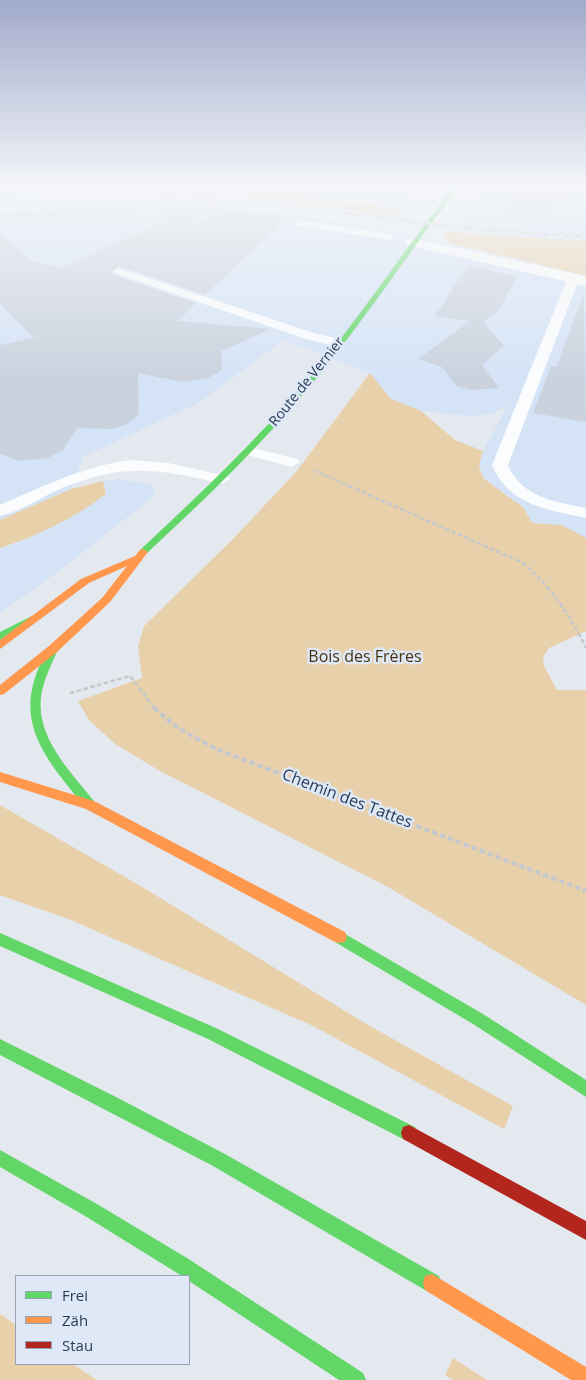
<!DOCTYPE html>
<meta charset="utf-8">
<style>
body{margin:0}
#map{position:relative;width:586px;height:1380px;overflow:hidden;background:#e4e9f0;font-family:"Open Sans",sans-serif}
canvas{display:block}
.legend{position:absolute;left:15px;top:1275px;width:175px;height:90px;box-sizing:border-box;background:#dee8f6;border:1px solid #95a3b6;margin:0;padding:6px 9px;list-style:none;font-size:15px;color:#283b56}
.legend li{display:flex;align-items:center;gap:10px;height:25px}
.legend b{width:25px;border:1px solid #95a3b6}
</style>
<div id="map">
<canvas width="586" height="1380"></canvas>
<ul class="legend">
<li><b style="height:6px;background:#63d668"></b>Frei</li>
<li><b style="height:6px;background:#ff974d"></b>Zäh</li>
<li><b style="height:6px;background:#b3261e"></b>Stau</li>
</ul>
</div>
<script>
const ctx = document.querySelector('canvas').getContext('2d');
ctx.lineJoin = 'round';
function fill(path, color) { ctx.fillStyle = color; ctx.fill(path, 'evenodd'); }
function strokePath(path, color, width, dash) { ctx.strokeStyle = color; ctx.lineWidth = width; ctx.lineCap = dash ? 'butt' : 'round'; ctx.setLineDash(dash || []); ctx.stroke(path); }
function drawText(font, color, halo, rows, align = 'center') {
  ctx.font = font + ' "Open Sans",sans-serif'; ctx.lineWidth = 5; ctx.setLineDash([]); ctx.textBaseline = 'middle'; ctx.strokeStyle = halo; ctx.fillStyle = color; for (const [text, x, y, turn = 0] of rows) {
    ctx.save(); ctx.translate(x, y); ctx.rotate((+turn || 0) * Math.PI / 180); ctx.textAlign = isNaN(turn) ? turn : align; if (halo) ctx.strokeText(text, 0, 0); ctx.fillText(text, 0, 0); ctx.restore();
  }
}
const built = new Path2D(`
 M0 186H100L105 188 0 199Z
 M197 186H418L401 204Z
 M488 186H586V241L452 232Z
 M138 204 234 209 370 226 586 276V620L524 508 483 478 479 465 483 451 508 405 492 414 470 416 421 411 391 399 369 373 284 340 198 403 83 457 71 489 0 520V210Z
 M118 479 150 484 154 489 153 497 62 569 0 613V548L25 540 106 494 103 481Z`);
const green = new Path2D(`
 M192 193H271L403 209 397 216 227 194H213L212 197 191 195Z
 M447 232 586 241V276L450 243 442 237Z
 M370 373 391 399 421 411 455 440 483 451 479 465 483 478 524 508 532 523 562 525 586 538V631L549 648 543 657 544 666 557 690H586V1005L388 887 160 771 115 744 89 720 78 701 142 678 138 646 144 626 232 540 296 472Z
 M103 481 106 494C75 518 37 536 0 548V520L71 489Z
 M0 805 144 888 368 1025 513 1106 504 1129 313 1026 71 920 0 895Z
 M0 1314 16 1325V1364H73L97 1380H0Z
 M453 1358 487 1380H453L445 1375Z`);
const building = new Path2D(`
 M511 186H581L547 218 525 221 503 219Z
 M214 209 289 215 205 295 119 266 111 272 113 275 196 303 177 321 271 329 221 351 222 370 208 378 184 382 138 373 139 414 128 424 111 429 77 428 63 450 48 458 20 461 0 454V345L34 338 0 304V233L33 262 63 268 137 233 142 234 169 214 210 219Z
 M472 266 517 277 499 310 483 322 504 346 482 365 499 388 472 390 456 386 442 367 418 359 470 321 435 316 463 273Z
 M584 294 586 422 533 413 551 366 556 367Z`);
const pathFar2 = new Path2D(`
 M313 470 351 487`);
const pathFar1 = new Path2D(`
 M349 486 523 563C551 587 570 615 586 648
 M70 693 130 676 155 709`);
const path = new Path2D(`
 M154 708 178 728 216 749 586 891`);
const lane = new Path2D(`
 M299 220 390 234 395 237 390 240 295 225 294 223Z
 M118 268 314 333 344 340 346 343 340 347 306 339 114 273 113 271Z
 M573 276 579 279 508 465C521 497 555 502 586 508V518C548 510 508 505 492 465L567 279Z
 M249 447 297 459 300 462 292 467 244 454 242 451 244 448Z
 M130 460 168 463 227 476 230 479 222 484C158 468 122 463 60 489 40 498 21 511 0 516V505C43 486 83 467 130 460Z`);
const street = new Path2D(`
 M412 238 586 276V286L407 245 405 242 407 239Z`);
const fast = new Path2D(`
 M454 186H459C411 250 366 318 315 380 264 443 205 499 146 554H140V550C199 495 258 439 310 377 361 316 405 249 454 186Z
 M38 613 43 616 42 618 0 640V632Z
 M53 645 58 649C52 664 43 680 41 697 36 738 71 772 94 801L96 805 94 809 90 810 86 809C51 763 13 728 39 667 42 660 45 647 53 645Z
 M340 931 483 1014 586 1080V1097L473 1024 335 942 333 937 335 932Z
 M0 933 218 1029 415 1127 417 1133 415 1139 409 1141 403 1139 208 1039 0 946Z
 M0 1039 116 1097 225 1154 439 1276 441 1283 439 1290 432 1292 425 1290 213 1166 0 1055Z
 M0 1150 97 1204 187 1258 363 1373 366 1380H339L189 1281V1276H182L85 1216 0 1167Z`);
const slow = new Path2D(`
 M143 549 148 552 110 602 57 652 4 694 0 695V685L49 646 102 598 127 566 89 583 0 649V640L81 579 135 556 140 550Z
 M0 772 94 801 345 932 347 937 345 942 340 943 335 942 86 809 0 782Z
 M432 1274 586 1367V1380H571L425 1290 423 1283 425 1276Z`);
const jam = new Path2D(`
 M409 1125 586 1221V1240L403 1139 401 1133 403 1127Z`);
const rail = new Path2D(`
 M0 206C82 200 164 196 246 203 360 212 472 234 586 236
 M122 207 225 212
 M0 216 129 210`);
const farStreetnames = [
 ["Route de Vernier",307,382,-51]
];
const parkNames = [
 ["Bois des Frères",365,657]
];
const streetNames = [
 ["Chemin des Tattes",347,799,21]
];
fill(built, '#d5e3f7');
fill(green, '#e8d0ab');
fill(building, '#cad2de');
strokePath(pathFar2, '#c4c8cd', 2, [2.5, 1]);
strokePath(pathFar1, '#c4c8cd', 2.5, [4.5, 2.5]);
strokePath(path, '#c4c8cd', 4, [5.5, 3]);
fill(lane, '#fbfcfd');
fill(street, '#fbfcfd');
fill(fast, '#63d668');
fill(slow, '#ff974d');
fill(jam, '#b3261e');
strokePath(rail, '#c5c8cb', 3);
strokePath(rail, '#dee8f6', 2, [5.5]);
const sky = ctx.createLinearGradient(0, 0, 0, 380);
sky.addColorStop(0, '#a1aacb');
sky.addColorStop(0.49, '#f3f5f8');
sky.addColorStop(1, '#f3f5f800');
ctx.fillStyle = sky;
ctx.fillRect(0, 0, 586, 380);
drawText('14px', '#283b56', '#dee8f6', farStreetnames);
drawText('16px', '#473210', '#dee8f6', parkNames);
drawText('16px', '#283b56', '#dee8f6', streetNames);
</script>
